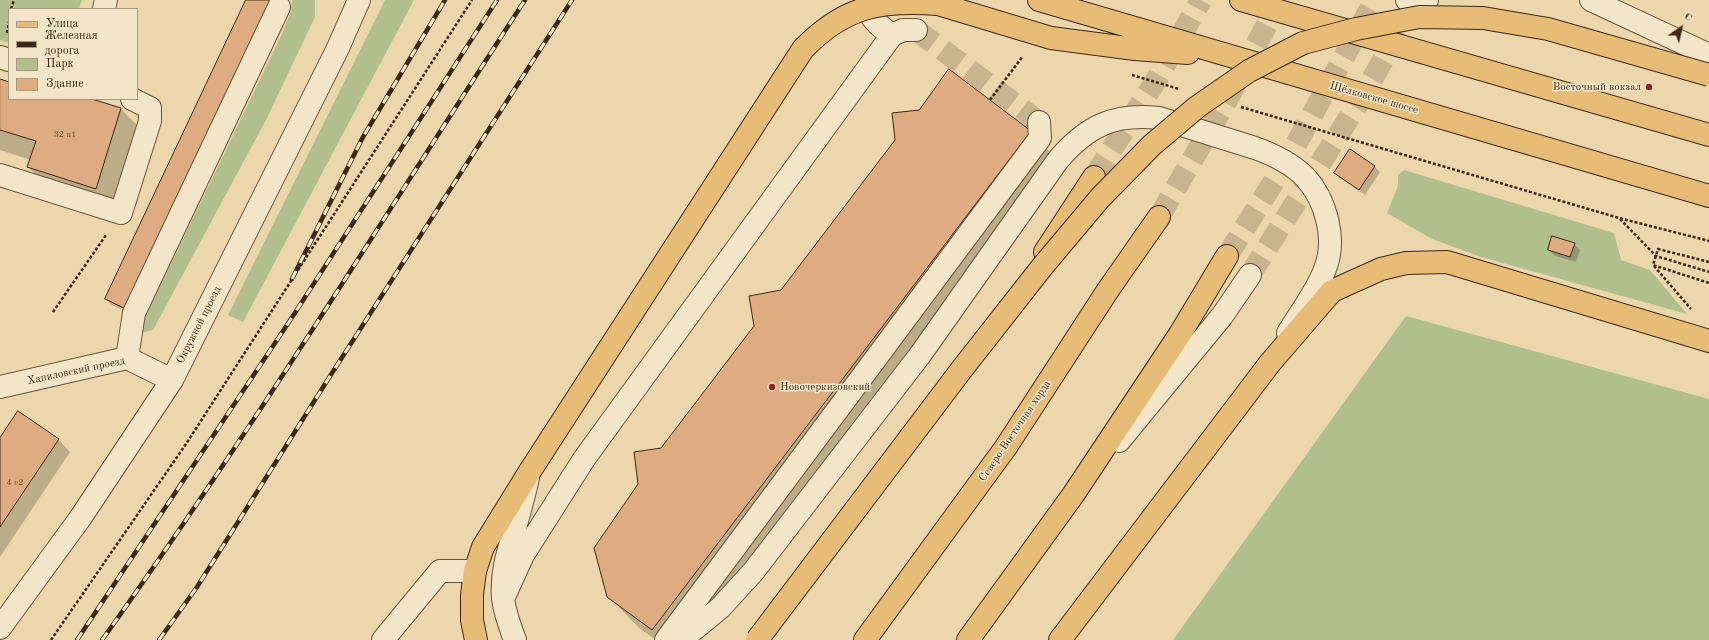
<!DOCTYPE html>
<meta charset="utf-8">
<style>
body{margin:0}
#map{position:relative;width:1709px;height:640px;overflow:hidden;background:#ebd7ab;font-family:"Old Standard TT",serif}
canvas{display:block}
.legend{position:absolute;left:8px;top:8px;width:130px;height:92px;box-sizing:border-box;background:#f2e5c8;border:1px solid #aa9981;margin:0;padding:5px 7px;list-style:none;font-size:12px;color:#3d2717}
.legend li{display:flex;align-items:center;gap:8px;height:20px}
.legend b{width:20px;border:1px solid #aa9981}
.north{position:absolute;left:1661px;top:8px;width:40px;height:40px;-webkit-text-stroke:3px #f2e5c8;paint-order:stroke;rotate:34deg;font-size:11px;font-weight:700;line-height:16px;text-align:center;color:#3d2717}
.north::after{content:'';display:block;margin:auto;width:14px;height:18px;background:#3d2717;clip-path:polygon(50% 0,100% 100%,50% 72%,0 100%)}
</style>
<div id="map">
<canvas width="1709" height="640"></canvas>
<ul class="legend">
<li><b style="height:5px;background:#e6bc76"></b>Улица</li>
<li><b style="height:5px;background:#3d2717"></b>Железная дорога</li>
<li><b style="height:11px;background:#b1bf8e"></b>Парк</li>
<li><b style="height:11px;background:#deac80"></b>Здание</li>
</ul>
<div class="north">С</div>
</div>
<script>
const ctx = document.querySelector('canvas').getContext('2d');
ctx.lineJoin = 'round';
function fill(path, color) { ctx.fillStyle = color; ctx.fill(path, 'evenodd'); }
function strokePath(path, color, width, dash) { ctx.strokeStyle = color; ctx.lineWidth = width; ctx.lineCap = dash ? 'butt' : 'round'; ctx.setLineDash(dash || []); ctx.stroke(path); }
function drawText(font, color, halo, rows, align = 'center') {
  ctx.font = font + ' "Old Standard TT",serif'; ctx.lineWidth = 3; ctx.setLineDash([]); ctx.textBaseline = 'middle'; ctx.strokeStyle = halo; ctx.fillStyle = color; for (const [text, x, y, turn = 0] of rows) {
    ctx.save(); ctx.translate(x, y); ctx.rotate((+turn || 0) * Math.PI / 180); ctx.textAlign = isNaN(turn) ? turn : align; if (halo) ctx.strokeText(text, 0, 0); ctx.fillText(text, 0, 0); ctx.restore();
  }
}
const green = new Path2D(`
 M0 0H82L79 9H9V43L0 40Z
 M292 0H315V17L267 118 153 330 137 334 281 36 291 11Z
 M385 0H414L243 322 228 315Z
 M1404 170 1614 233 1621 260 1650 270 1687 314 1481 257 1432 239 1387 213 1398 186V175Z
 M1406 316 1709 399V640H1173Z`);
const shadow = new Path2D(`
 M247 0 132 314 112 305 106 299Z
 M0 80 9 83V99H88L121 109 152 140 127 219 60 198 28 167 31 160 0 150Z
 M1030 132 1061 163 699 640H656L639 628 608 596 662 449 782 291Z
 M1374 166 1380 172 1365 195 1342 179 1336 173Z
 M1574 244 1580 250 1576 262 1555 256 1549 250Z
 M0 439H58L70 452 0 557Z`);
const building = new Path2D(`
 M246 0H272L126 309 105 299Z
 M949 69 1031 131 652 630 607 597 594 548 638 484 634 452 661 448 754 326 749 296 781 290 895 140 892 113 919 110Z
 M0 79 9 82V99H92L121 108 96 189 27 167 36 141 0 130Z
 M1350 149 1375 166 1359 190 1334 173Z
 M1552 236 1575 243 1570 257 1548 250Z
 M18 411 59 439 0 527V438Z`);
const minorTunnel = new Path2D(`
 M916 30 1039 122
 M1250 275 1359 102 1414 6`);
const majorTunnel = new Path2D(`
 M1094 177 1155 82 1201 0
 M1159 217 1227 100 1280 0
 M1227 256 1288 159 1375 0`);
const path = new Path2D(`
 M11 9 14 0
 M7 33 9 22
 M1132 75 1179 89
 M990 100 1023 56
 M1241 107 1619 218 1709 241
 M1620 219 1656 256 1709 272
 M1709 262 1658 249 1653 265 1709 283
 M1654 266 1691 309
 M53 312 106 235
 M51 640 186 444 472 0`);
const minor = new Path2D(`
 M866 0C866 16 880 27 892 35
 M1407 0H1427
 M1591 0 1709 55
 M104 9 106 0
 M0 57 9 60
 M0 175 121 213 150 121V108L132 99
 M127 358 134 313 279 7
 M0 387 127 358 172 380
 M1119 441 1222 316 1250 275
 M503 599 523 555 584 459 892 35 903 30H916
 M0 628 81 517 172 380 338 48 359 0
 M383 640 440 571H475
 M515 640C510 627 505 613 503 599 501 574 507 555 514 532 519 514 524 496 528 478
 M666 640 1040 138 1039 122
 M681 640 720 608 753 572 920 355 1058 160C1087 126 1114 113 1159 118L1255 148C1272 154 1292 164 1305 177 1326 200 1337 239 1325 269 1317 291 1300 313 1288 333`);
const major = new Path2D(`
 M1039 0 1709 196
 M1241 0 1709 135
 M938 4 1051 38 1135 49 1188 53
 M1045 252 1094 177
 M476 640 472 620V595L475 571 483 547 530 471
 M865 640 1006 447 1108 290 1159 217
 M968 640 1073 495 1180 334 1227 256
 M1060 640 1270 363 1332 291 1381 269 1406 263 1447 262 1709 341`);
const rail = new Path2D(`
 M292 279 363 137 445 0
 M77 640 289 322 497 0
 M102 640C251 432 386 214 525 0
 M159 640 197 587 332 373 572 0`);
const majorBridge = new Path2D(`
 M530 471 803 49C845 6 880 0 938 4
 M757 640 962 369 1042 267 1100 198 1152 145 1197 107 1249 71 1303 43 1356 29 1419 17 1483 18 1548 29 1709 75`);
const markers = [
 [1649,87,4,"#8f2418"],
 [772,387,4,"#8f2418"]
];
const numberNames = [
 ["32 к1",65,135],
 ["4 c2",15,483]
];
const poiNames = [
 ["Восточный вокзал",1641,87],
 ["Новочеркизовский",780,387,"left"]
];
const streetNames = [
 ["Щёлковское шоссе",1374,98,16],
 ["Окружной проезд",199,325,-63],
 ["Хапиловский проезд",76,371,-12],
 ["Северо-Восточная хорда",1015,431,-56]
];
fill(green, '#b1bf8e');
fill(shadow, '#0003');
fill(building, '#deac80');
strokePath(building, '#3d2717', 1);
strokePath(minorTunnel, '#c8b48d', 22, [22, 11]);
strokePath(majorTunnel, '#c8b48d', 22, [22, 11]);
strokePath(minor, '#68533c', 24);
strokePath(major, '#3d2717', 24);
strokePath(path, '#3d2717', 2.5, [3, 2]);
strokePath(minor, '#f2e5c8', 22);
strokePath(major, '#e6bc76', 22);
strokePath(rail, '#3d2717', 4.5);
strokePath(rail, '#f2e5c8', 3, [9]);
strokePath(majorBridge, '#3d2717', 24, []);
strokePath(majorBridge, '#e6bc76', 22);
for (const [x, y, r, color] of markers) { const dot = new Path2D(); dot.arc(x, y, r, 0, 2 * Math.PI); ctx.fillStyle = color; ctx.fill(dot); strokePath(dot, '#f2e5c8', 1.5); }
drawText('9px', '#654831', null, numberNames);
drawText('11px', '#3d2717', '#f2e5c8', poiNames, 'right');
drawText('11px', '#3d2717', '#f2e5c8', streetNames);
</script>
